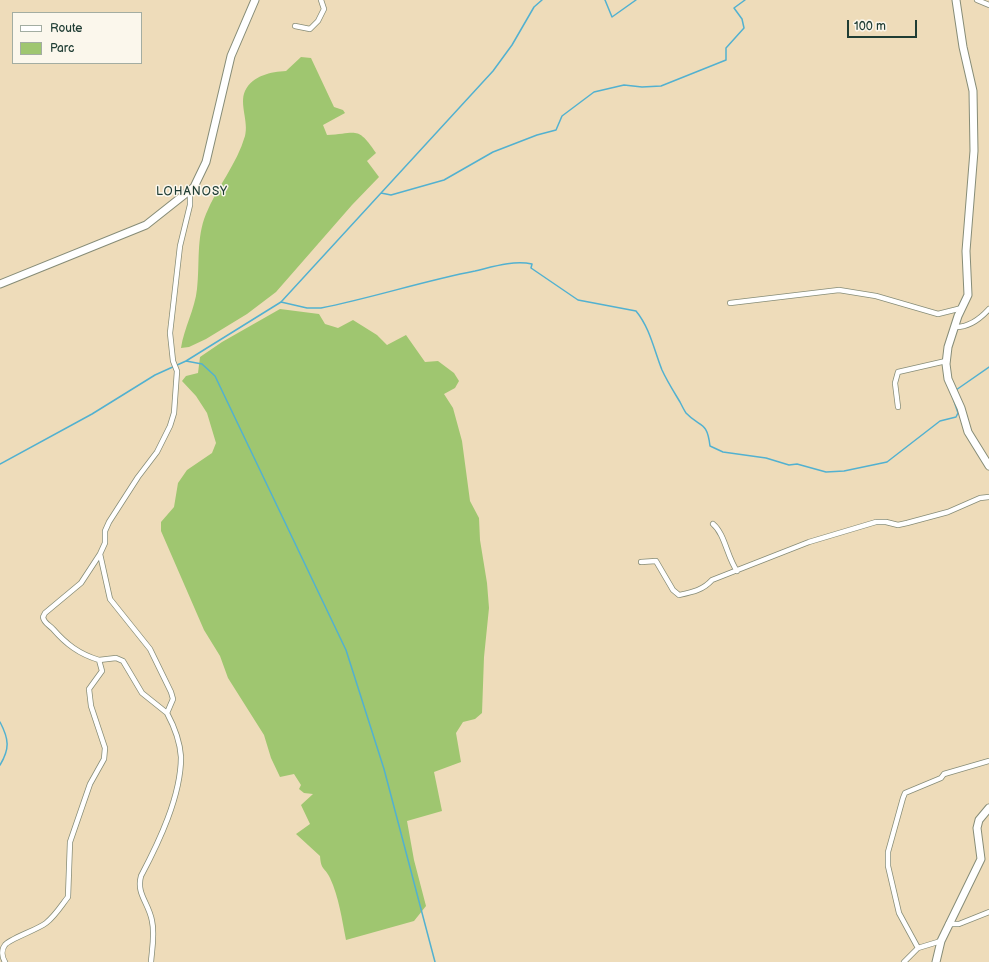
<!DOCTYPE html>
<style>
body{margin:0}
#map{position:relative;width:989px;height:962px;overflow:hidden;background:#eedcba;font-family:"Balsamiq Sans",sans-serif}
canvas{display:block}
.legend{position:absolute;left:12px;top:12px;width:130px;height:52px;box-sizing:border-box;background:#fbf7ec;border:1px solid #a3ada2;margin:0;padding:5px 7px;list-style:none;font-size:12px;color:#1f3d34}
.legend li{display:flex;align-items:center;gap:8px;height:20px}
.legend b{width:20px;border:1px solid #a3ada2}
.scale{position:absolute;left:847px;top:20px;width:70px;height:18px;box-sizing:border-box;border:2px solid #1f3d34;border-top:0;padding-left:5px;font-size:12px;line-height:14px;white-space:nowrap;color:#1f3d34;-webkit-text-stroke:3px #fbf7ec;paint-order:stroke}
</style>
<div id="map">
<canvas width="989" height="962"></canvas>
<ul class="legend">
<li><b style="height:5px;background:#fff"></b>Route</li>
<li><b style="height:11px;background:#9fc670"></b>Parc</li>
</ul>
<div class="scale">100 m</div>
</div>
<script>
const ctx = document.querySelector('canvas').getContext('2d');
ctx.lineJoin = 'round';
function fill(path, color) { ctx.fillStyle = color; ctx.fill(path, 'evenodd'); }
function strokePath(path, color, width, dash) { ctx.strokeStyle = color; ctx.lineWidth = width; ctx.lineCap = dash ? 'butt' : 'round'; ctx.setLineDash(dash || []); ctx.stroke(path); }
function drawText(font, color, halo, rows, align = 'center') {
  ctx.font = font + ' "Balsamiq Sans",sans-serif'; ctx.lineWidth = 3; ctx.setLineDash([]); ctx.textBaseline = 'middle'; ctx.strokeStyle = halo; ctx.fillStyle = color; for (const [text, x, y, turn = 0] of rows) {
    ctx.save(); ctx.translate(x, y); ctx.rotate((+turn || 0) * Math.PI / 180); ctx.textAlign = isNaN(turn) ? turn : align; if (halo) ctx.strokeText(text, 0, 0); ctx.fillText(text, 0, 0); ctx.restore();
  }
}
const green = new Path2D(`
 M301 57 311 58 334 107 343 110 345 113 323 125 327 135C357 134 357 125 376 153L367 161 379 177 352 205 276 292 247 314 206 339 189 347 181 348C184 328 195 309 197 289 200 264 196 238 206 214 217 187 237 164 245 136 249 122 239 104 245 91 253 75 271 72 286 71Z
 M280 309 319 314 325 324 338 328 353 320 377 335 387 345 406 335 425 362 438 361 454 373 459 381 455 388 444 394 453 408 462 441 470 501 479 518 480 540 487 583 489 608 484 657 482 713 475 719 463 722 456 733 461 762 434 772 442 811 407 821 414 860 426 906 414 921 346 940C342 920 339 897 330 878 325 867 321 871 320 856L296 834 310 824 301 805 313 794 304 793 299 789 301 785 294 774 280 777 271 758 264 735 228 678 220 656 204 630 161 531V522L174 507 178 483 187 470 212 453 216 443 207 413 196 396 182 381 186 376 198 373 200 357 222 342Z`);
const stream = new Path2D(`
 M605 0 612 17 636 0
 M381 193 391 195 444 180 493 152 537 135 556 130 562 116 594 92 624 85 642 87 661 86 726 60V48L744 28 742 19 734 8 745 0
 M281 302 307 308H321C372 298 423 281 475 271 492 267 513 260 532 264L531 268 578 300 636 311C650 328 654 350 662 370 667 381 674 392 680 402 682 406 684 410 686 413 700 428 707 420 710 446L723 452 766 458 789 465 797 464 826 472 844 471 887 462 940 421 956 417 958 413 951 392
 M186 361 281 302 493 71 512 45 534 7 542 0
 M956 390 989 367
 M0 464 92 414 155 375 186 361 202 364 215 376 346 650 384 769 435 962
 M0 722C9 739 10 749 0 765`);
const street = new Path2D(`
 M977 0 989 5
 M295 26 310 29 318 21 324 9 321 0
 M730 303 839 290 876 296 938 314 962 308
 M956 327C969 327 980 319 989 309
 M898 407 895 383 898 372 946 361
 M713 524C725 534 727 557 737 571
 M641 562 656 561 673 590 679 595C693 592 703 590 712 580L809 542 876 522H886L898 525 907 523 948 512 980 498 989 497
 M99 660 116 658 123 661 142 693 167 713
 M948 924H959L989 912
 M918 948 899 913 888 866V852L903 798 905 793 941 778 944 774 989 761
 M5 962C2 957 1 950 5 945 9 939 37 930 46 923 55 916 61 906 68 897L70 842 90 784 104 759 105 748 91 706 89 689 102 671 99 660C79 654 66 644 53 629 48 624 44 623 43 617L45 613 81 583 100 554
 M151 962C152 949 155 934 152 921 149 903 136 894 141 876 159 842 181 796 181 757 180 742 174 726 167 713L173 699 171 692 150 649 110 599 100 554 105 543V531L109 522 138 477 157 452 170 426 174 413 177 371 173 361 170 333 180 246 190 205V191
 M904 962 918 948 941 941`);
const secondary = new Path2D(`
 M956 0 963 47 973 91 974 151 966 251 968 295 958 316 948 347 946 364 948 379 961 408 968 432 989 466
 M0 284 146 225 194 187 206 162 231 56 255 0
 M936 962 941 941 981 859 977 828 979 820 989 808`);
const quarterNames = [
 ["LOHANOSY",192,192]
];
fill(green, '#9fc670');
strokePath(stream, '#52b1d0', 1.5);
strokePath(street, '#868c77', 6);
strokePath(secondary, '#868c77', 9);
strokePath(street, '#fff', 4.5);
strokePath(secondary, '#fff', 7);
ctx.letterSpacing = '1px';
drawText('12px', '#1f3d34', '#fbf7ec', quarterNames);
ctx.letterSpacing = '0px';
</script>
